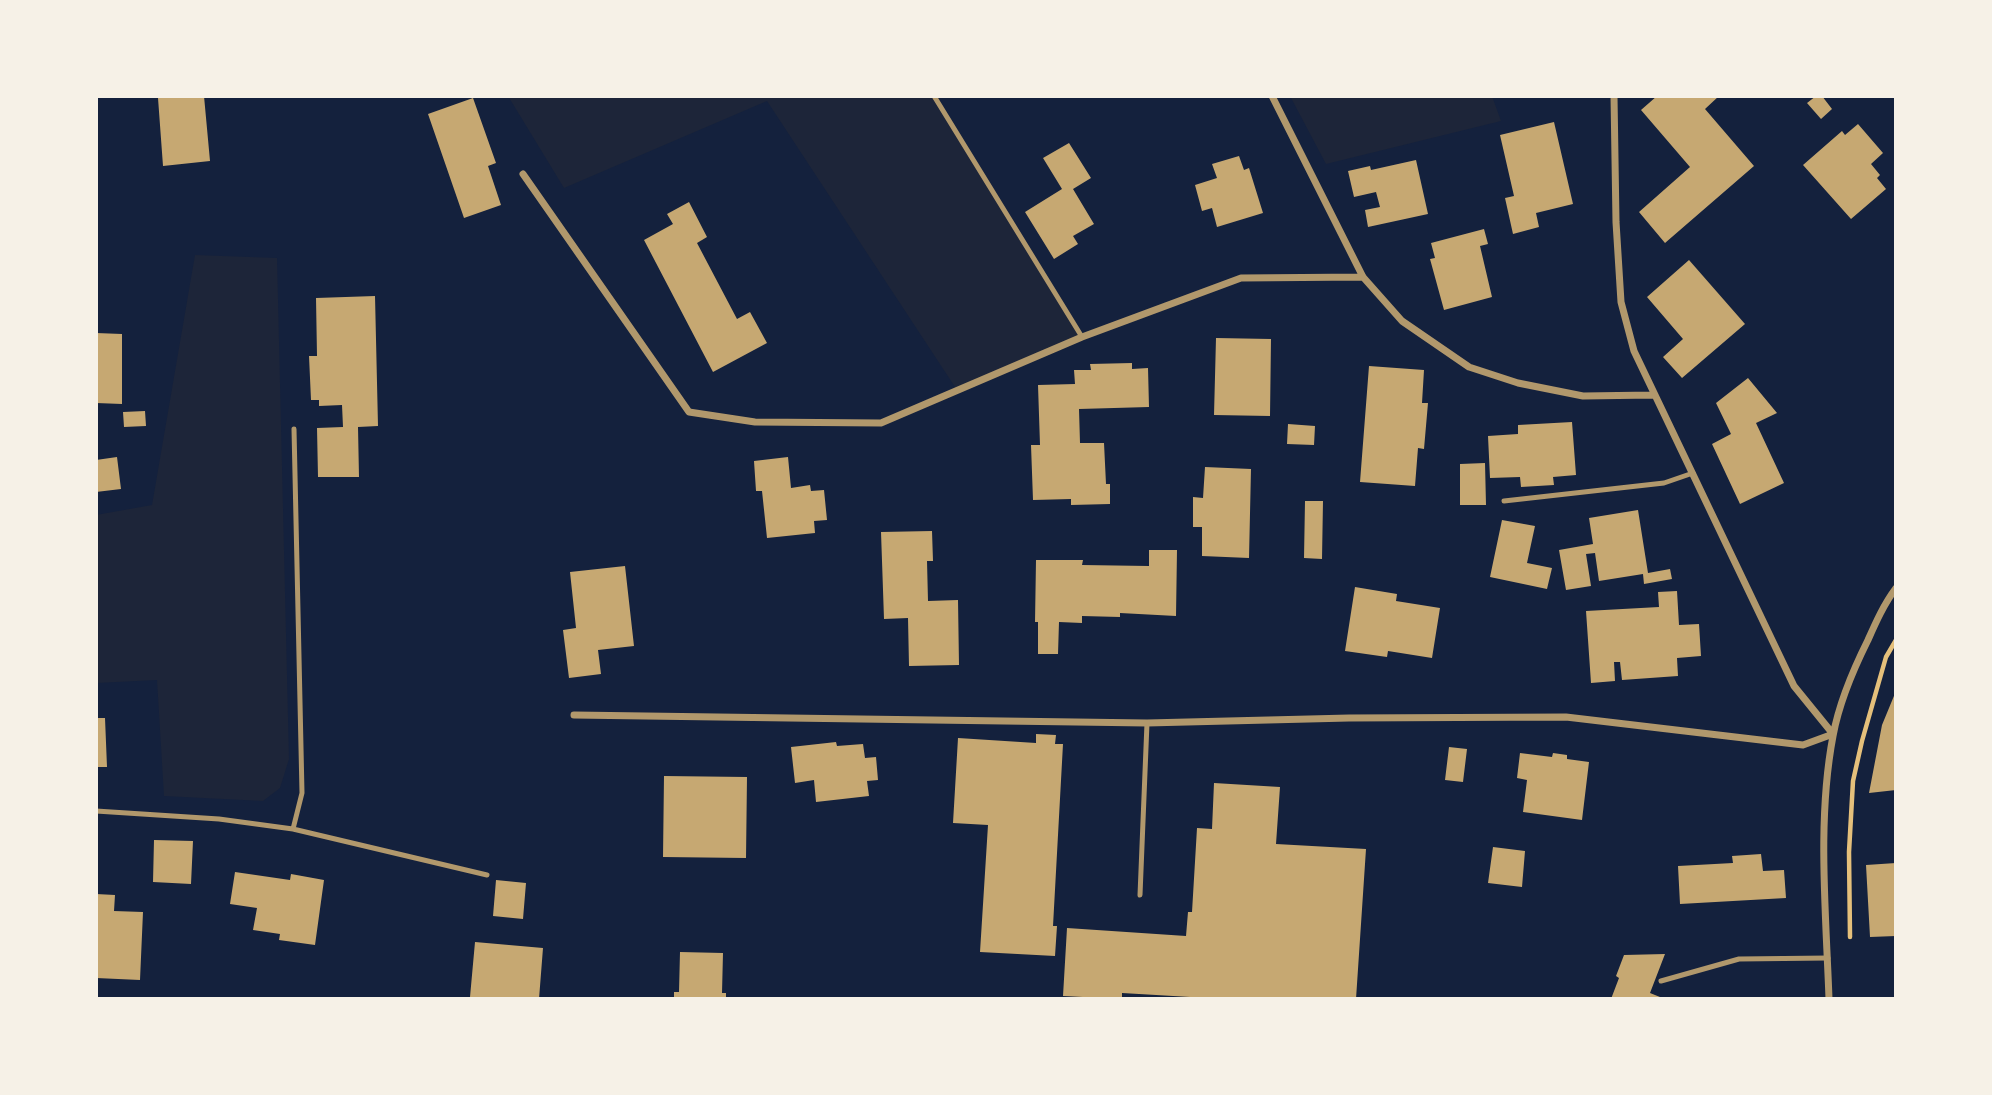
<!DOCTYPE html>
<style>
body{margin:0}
#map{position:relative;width:1992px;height:1095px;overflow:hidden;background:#14213d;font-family:"Varela Round",sans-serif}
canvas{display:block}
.frame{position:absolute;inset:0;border:98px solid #f6f1e7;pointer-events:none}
</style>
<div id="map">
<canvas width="1992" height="1095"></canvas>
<div class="frame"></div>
</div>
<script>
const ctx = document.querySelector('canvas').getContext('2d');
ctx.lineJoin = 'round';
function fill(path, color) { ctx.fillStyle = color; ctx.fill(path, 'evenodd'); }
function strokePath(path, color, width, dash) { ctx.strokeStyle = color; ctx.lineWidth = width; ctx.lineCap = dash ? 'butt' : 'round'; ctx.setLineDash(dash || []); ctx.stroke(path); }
const green = new Path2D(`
 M508 96H934L1082 337 957 390 767 101 564 188Z
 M1290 96H1492L1501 121 1326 164Z
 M195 255 277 258 289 759 280 788 263 801 164 796 157 680 96 683V515L152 505Z`);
const building = new Path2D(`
 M180 96H204L210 161 163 166 158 98Z
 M1657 96H1719L1705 109 1754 166 1665 243 1639 212 1690 167 1641 110Z
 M1816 96H1822L1832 109 1821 119 1807 103Z
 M473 98 496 163 488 166 501 205 464 218 428 114Z
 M1554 122 1573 204 1536 213 1539 227 1513 234 1505 198 1514 196 1500 135Z
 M1858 124 1883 153 1871 164 1880 175 1877 178 1886 189 1851 219 1803 165 1842 131 1845 135Z
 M1069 143 1091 178 1073 189 1094 224 1073 236 1078 244 1054 259 1025 212 1062 189 1043 158Z
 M1239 156 1244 170 1249 168 1263 213 1217 227 1212 208 1202 211 1195 185 1217 178 1212 164Z
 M1416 160 1428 214 1368 227 1365 210 1380 207 1376 192 1354 197 1348 171 1370 166 1371 170Z
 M689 202 707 237 697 243 737 319 750 312 767 343 713 372 644 240 673 224 667 214Z
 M1484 229 1488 244 1480 246 1492 297 1444 310 1430 259 1435 258 1431 243Z
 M1689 260 1745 324 1682 378 1663 357 1683 339 1647 297Z
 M375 296 378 426 358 427 359 477H318L317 428 343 427 342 405 319 406V400H311L309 356H317L316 298Z
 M96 333 122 334V404L96 403Z
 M1216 338 1271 339 1270 416 1214 415Z
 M1132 363V369L1148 368 1149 407 1079 409 1080 443H1104L1106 484H1110V504L1071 505V499L1033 500 1031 445H1040L1038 385 1075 384 1074 370H1091L1090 364Z
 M1369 366 1424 370 1422 403H1428L1424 449 1418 448 1415 486 1360 482Z
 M1748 378 1777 413 1756 423 1784 483 1740 504 1712 444 1731 434 1716 403Z
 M145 411 146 426 124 427 123 412Z
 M1572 422 1576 475 1553 477 1554 485 1521 487 1520 477 1490 478 1488 436 1518 434V425Z
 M1288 424 1315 426 1314 445 1287 444Z
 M117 457 121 489 96 492V460Z
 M788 457 791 488 810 485 811 491 824 490 827 520 814 521 815 533 767 538 762 491H756L754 461Z
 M1485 463 1486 505H1460V464Z
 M1205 467 1251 469 1249 558 1202 556V527H1193V497L1203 498Z
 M1305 501H1323L1322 559 1304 558Z
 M1638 510 1648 573 1670 569 1672 579 1644 584 1643 574 1599 581 1595 553 1586 554 1591 586 1566 590 1559 550 1593 544 1589 518Z
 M1502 520 1535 526 1527 563 1552 568 1547 589 1490 577Z
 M932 531 933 561H927L928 601 958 600 959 665 909 666 908 618 884 619 881 532Z
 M1149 550H1177L1176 616 1120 613V617L1082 616V623L1059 622 1058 654H1038V622H1035L1036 560H1083L1082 565 1149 566Z
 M625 566 634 646 598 650 601 674 569 678 563 630 576 628 570 572Z
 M1355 587 1397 594 1396 601 1440 608 1432 658 1388 651 1387 657 1345 651Z
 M1677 591 1679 625 1699 624 1701 656 1677 658 1678 676 1622 680 1620 662H1614L1615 681 1591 683 1586 611 1659 607 1658 592Z
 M1896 691V790L1869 793 1882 725Z
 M96 718H105L107 767H96Z
 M1036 734 1056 735 1055 744H1063L1053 926H1057L1055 956 980 952 988 825 953 823 958 738 1036 743Z
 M836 742 837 746 863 744 865 758 876 757 878 780 867 781 869 796 816 802 814 780 795 783 791 747Z
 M1449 747 1467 749 1463 782 1445 780Z
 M1520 753 1552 757 1553 753 1567 755V759L1589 762 1582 820 1523 812 1527 780 1517 778Z
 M664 776 747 777 746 858 663 857Z
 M1214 783 1280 787 1276 844 1366 849 1356 999H1224L1122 993V999L1063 996 1067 928 1186 936 1188 912H1192L1197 828 1212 829Z
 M154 840 193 841 191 884 153 882Z
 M1493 847 1525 851 1522 887 1488 883Z
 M1761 854 1763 871 1784 870 1786 898 1680 904 1678 866 1733 863 1732 856Z
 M1896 863V936L1870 937 1866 865Z
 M235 872 290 880 291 874 324 880 315 945 279 940 280 934 253 930 257 908 230 904Z
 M496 880 526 883 523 919 493 916Z
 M96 894 115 895 114 911 143 912 140 980 96 978Z
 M475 942 543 948 539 999 470 997Z
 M680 952 723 953 722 993H726V999H674V992H679Z
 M1665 954 1650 993 1665 999H1611L1619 978 1616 976 1624 955Z`);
const path = new Path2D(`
 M1850 937 1849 852 1853 781 1862 741 1886 657 1896 640`);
const service = new Path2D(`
 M934 96 1082 337
 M1504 501 1664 483 1693 473
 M96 811 219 819 293 829 487 875
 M293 829 302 793 294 429
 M1140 895 1147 723
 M1661 981 1739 959 1828 958`);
const minor = new Path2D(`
 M1272 96 1363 277 1402 321 1469 367 1518 383 1583 396 1653 395
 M1614 96 1616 222 1621 302 1634 351 1794 686 1833 734
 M523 174 689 412 755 422 881 423 1082 337 1241 278 1363 277
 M574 715 1147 723 1349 718 1566 717 1803 745 1833 734
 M1829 999C1826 913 1817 820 1833 736 1839 703 1853 670 1868 640 1876 622 1884 604 1896 588`);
fill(green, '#1d2539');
fill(building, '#c6a872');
strokePath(path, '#e5c07b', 4.5);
strokePath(service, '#b1986c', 5);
strokePath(minor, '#b1986c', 7);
</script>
